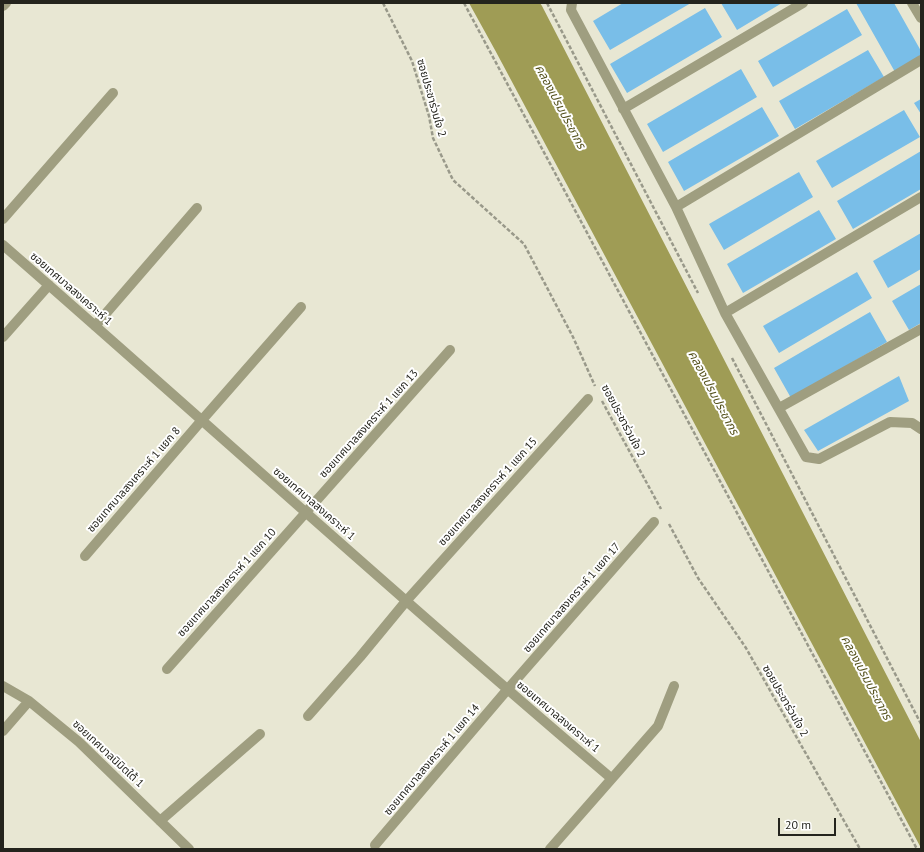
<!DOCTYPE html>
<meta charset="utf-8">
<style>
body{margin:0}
#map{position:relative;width:924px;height:852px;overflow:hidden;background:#e8e7d3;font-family:"PT Sans",sans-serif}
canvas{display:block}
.frame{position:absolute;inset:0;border:4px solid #24241d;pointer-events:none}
.scale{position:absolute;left:778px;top:818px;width:58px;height:18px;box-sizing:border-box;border:2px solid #24241d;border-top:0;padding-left:5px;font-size:12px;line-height:14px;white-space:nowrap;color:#24241d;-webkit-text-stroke:3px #fff;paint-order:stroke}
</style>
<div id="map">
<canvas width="924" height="852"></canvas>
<div class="frame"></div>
<div class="scale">20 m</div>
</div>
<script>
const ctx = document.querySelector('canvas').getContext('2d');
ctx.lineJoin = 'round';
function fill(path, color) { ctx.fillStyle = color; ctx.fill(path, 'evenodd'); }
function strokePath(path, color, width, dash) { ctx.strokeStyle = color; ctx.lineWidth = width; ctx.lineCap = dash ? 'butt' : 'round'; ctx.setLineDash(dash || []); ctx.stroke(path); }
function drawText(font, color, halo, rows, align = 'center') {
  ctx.font = font + ' "PT Sans","Noto Sans Thai",sans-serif'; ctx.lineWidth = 4; ctx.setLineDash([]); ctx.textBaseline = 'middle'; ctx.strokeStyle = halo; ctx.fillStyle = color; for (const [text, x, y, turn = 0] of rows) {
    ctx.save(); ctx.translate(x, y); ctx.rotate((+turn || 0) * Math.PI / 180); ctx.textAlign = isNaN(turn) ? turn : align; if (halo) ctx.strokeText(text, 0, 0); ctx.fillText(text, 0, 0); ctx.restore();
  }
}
const water = new Path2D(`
 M469 3H540L542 6 921 742V848L495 50Z`);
const building = new Path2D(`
 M623 3H691L610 50 593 21Z
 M721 3H782L737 30Z
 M856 3H894L921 51V57L895 72Z
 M705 8 722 37 627 93 610 64Z
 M847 9 862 35 773 87 758 61Z
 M868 50 884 77 795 129 779 101Z
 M741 69 757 97 663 152 647 124Z
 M921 99V114L914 103Z
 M762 107 779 136 684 191 668 162Z
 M904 110 920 137 832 188 816 161Z
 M921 151V189L853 229 837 201Z
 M799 172 813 197 724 250 709 224Z
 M819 210 836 239 743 293 727 264Z
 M921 233V269L888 288 873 261Z
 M857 272 872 298 779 353 763 326Z
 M921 284V323L909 330 892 301Z
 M870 312 887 342 791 398 774 368Z
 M899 376 909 401 818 451 804 430Z`);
const path = new Path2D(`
 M383 3 412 61 429 116 433 138 453 180 524 244 573 337 595 386
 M464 3 917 849
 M547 3 698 293
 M732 358 921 724
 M602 401 661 509
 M669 524 698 578 746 648 860 849`);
const minor = new Path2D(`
 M572 3 571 10 676 207 725 313 806 457 819 459 890 422 912 423 921 429
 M912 3 921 18
 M3 6 6 3
 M623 109 803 3
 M676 207 921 60
 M3 219 113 93
 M3 245C206 422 405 604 611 778
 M725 313 921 197
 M95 326 197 208
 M3 337 49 285
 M779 408 921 329
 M85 556 202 420 301 307
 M167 669 450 350
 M3 686 29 701 79 742 189 849
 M308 716 360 657 407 600 588 399
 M3 731 29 701
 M160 821 260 734
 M375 845 507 690 654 522
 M550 849 658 726 674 686`);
const streetNames = [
 ["ซอยประชาร่วมใจ 2",431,98,74],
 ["ซอยเทศบาลสงเคราะห์ 1",71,289,41],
 ["ซอยประชาร่วมใจ 2",623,421,62],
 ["ซอยเทศบาลสงเคราะห์ 1 แยก 13",369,424,-48],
 ["ซอยเทศบาลสงเคราะห์ 1 แยก 8",134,480,-49],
 ["ซอยเทศบาลสงเคราะห์ 1 แยก 15",488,492,-48],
 ["ซอยเทศบาลสงเคราะห์ 1",314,504,41],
 ["ซอยเทศบาลสงเคราะห์ 1 แยก 10",227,583,-48],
 ["ซอยเทศบาลสงเคราะห์ 1 แยก 17",572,598,-49],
 ["ซอยประชาร่วมใจ 2",785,701,60],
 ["ซอยเทศบาลสงเคราะห์ 1",558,717,40],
 ["ซอยเทศบาลนิมิตใต้ 1",108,754,43],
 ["ซอยเทศบาลสงเคราะห์ 1 แยก 14",432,760,-50]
];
const waterNames = [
 ["คลองเปรมประชากร",560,107,62],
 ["คลองเปรมประชากร",713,393,62],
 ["คลองเปรมประชากร",866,678,62]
];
fill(water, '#9f9c55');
fill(building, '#79bee8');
strokePath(path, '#99998a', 2.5, [4, 2]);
strokePath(minor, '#9f9e80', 10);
drawText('11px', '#24241d', '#fff', streetNames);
drawText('italic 12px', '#56531e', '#fff', waterNames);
</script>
